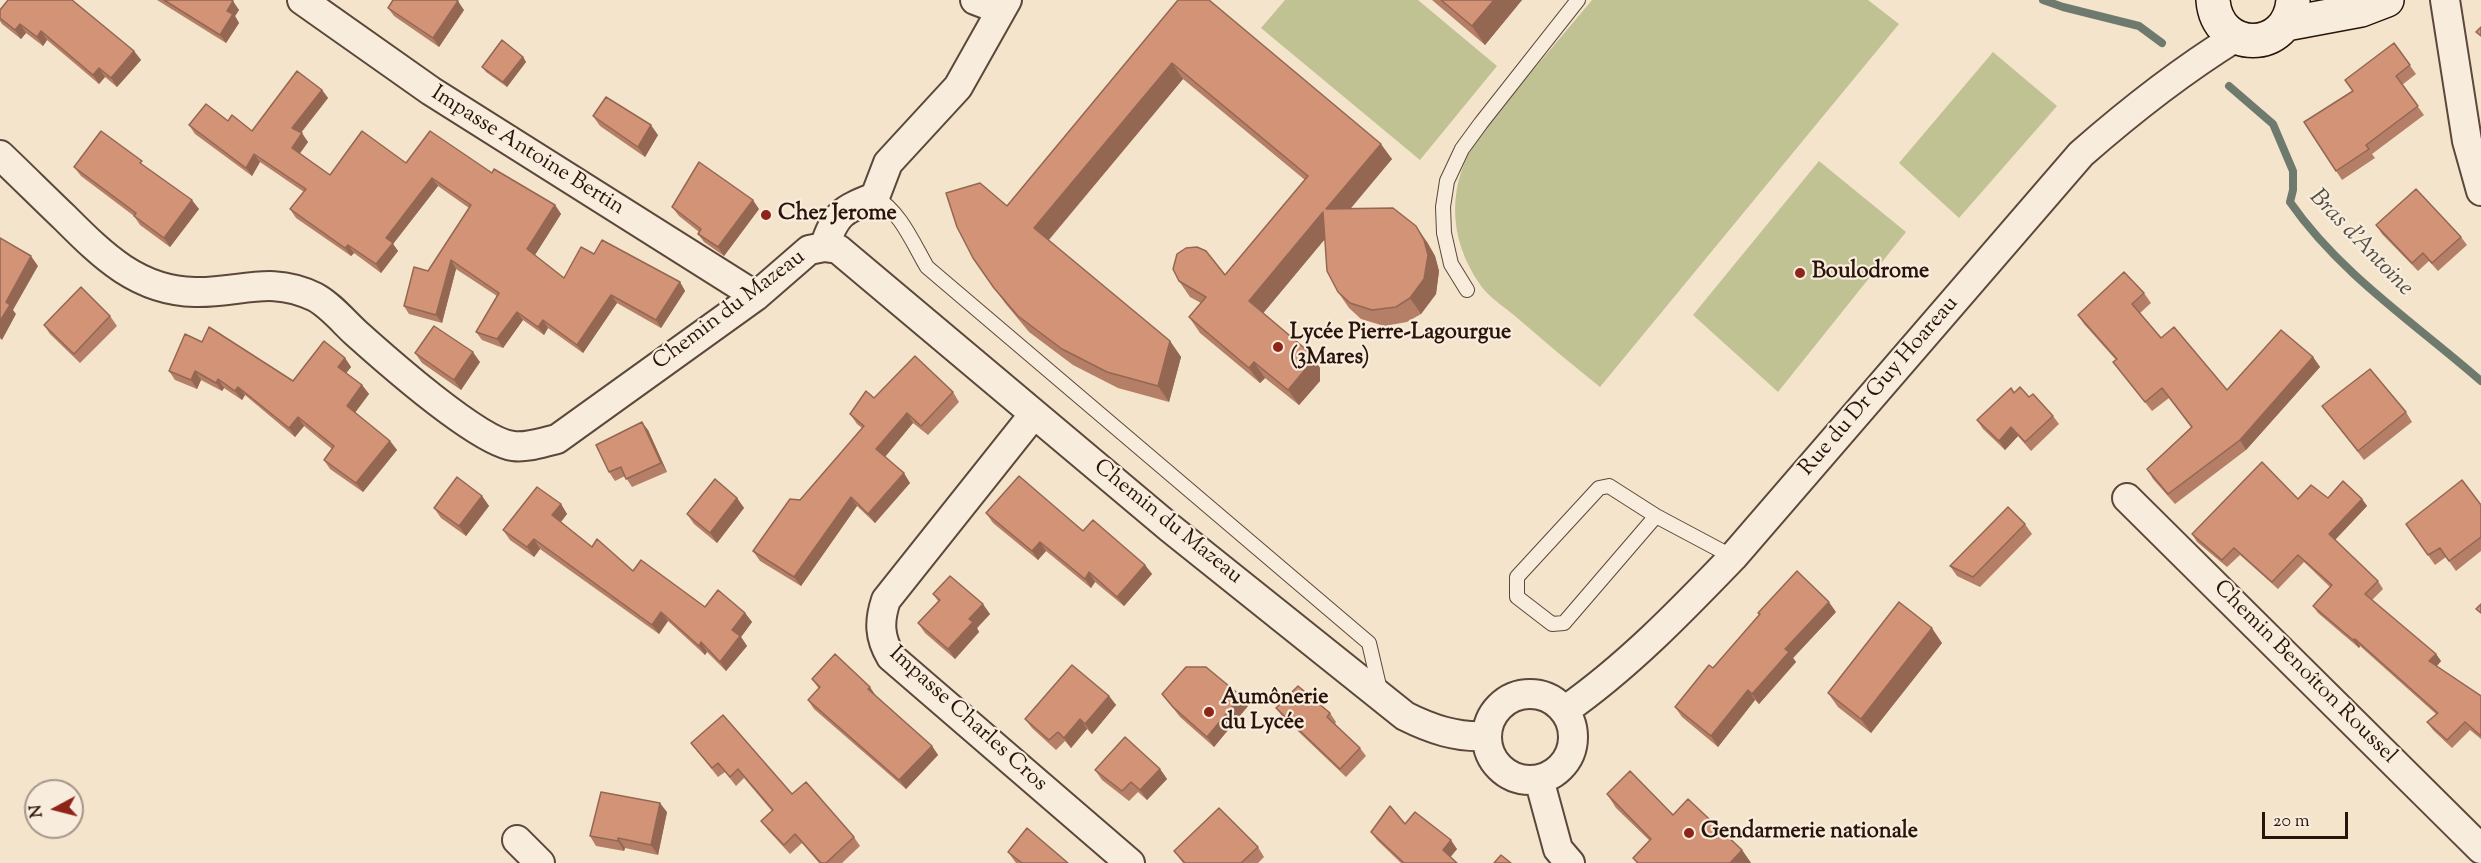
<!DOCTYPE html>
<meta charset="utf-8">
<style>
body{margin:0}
#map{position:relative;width:2481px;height:863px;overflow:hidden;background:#f4e4cb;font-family:"Sorts Mill Goudy",serif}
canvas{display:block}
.north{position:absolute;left:24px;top:779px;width:60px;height:60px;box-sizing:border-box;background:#f8eddd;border:2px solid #a59689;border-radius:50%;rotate:263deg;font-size:16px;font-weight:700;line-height:24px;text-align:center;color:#29130b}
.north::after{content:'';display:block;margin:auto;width:21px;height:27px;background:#8f2418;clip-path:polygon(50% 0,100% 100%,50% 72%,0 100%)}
.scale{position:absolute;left:2262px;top:812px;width:86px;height:27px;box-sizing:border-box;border:3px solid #29130b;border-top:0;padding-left:8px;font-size:18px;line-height:21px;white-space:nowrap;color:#29130b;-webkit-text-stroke:4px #f8eddd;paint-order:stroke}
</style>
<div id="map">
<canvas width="2481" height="863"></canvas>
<div class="north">N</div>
<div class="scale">20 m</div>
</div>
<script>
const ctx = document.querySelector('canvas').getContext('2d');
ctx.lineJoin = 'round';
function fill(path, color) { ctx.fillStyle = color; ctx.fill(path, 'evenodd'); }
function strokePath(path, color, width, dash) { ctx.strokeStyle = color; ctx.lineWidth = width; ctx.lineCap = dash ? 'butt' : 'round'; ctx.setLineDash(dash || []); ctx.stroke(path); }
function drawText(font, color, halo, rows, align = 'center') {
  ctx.font = font + ' "Sorts Mill Goudy",serif'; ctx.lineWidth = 4.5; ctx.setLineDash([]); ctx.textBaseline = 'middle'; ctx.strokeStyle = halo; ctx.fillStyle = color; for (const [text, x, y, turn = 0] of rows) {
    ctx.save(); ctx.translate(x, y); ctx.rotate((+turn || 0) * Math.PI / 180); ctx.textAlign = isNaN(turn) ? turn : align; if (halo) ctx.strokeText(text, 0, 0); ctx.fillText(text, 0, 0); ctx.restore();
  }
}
const green = new Path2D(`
 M1285 0H1418L1497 66 1420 160 1261 28Z
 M1592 0H1868L1899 24 1600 387C1571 364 1543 340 1515 316 1504 307 1489 297 1481 286 1446 236 1447 182 1481 132Z
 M1993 52 2057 106 1959 218 1899 163Z
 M1819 161 1906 232 1778 392 1693 315Z`);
const stream = new Path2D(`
 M2043 0 2063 7 2139 26 2162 43
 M2229 86 2273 124 2293 171V190L2290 202C2340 274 2416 324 2481 381`);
const lane = new Path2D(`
 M875 197C900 211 913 243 927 267L1369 643 1380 690
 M1467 290 1451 264 1444 233 1443 207 1447 181 1462 149 1481 123 1578 0
 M1656 516 1564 623 1552 624 1517 597V577L1599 488 1609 486 1656 516 1733 557`);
const street = new Path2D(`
 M302 0 431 91 756 296
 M975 0 1001 10
 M2445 0 2467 141 2481 191
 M0 155C22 176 43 197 65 218 103 256 138 291 195 292 241 293 270 275 315 297 330 305 343 321 356 333 385 359 478 442 513 446 528 448 543 442 557 439L756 296 809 250 824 247 838 249 1170 528 1405 716C1431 729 1457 738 1487 736
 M824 247C836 213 842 210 875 197L888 163 958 87 1007 0
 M1034 414 886 600C879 621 879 637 891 657L1130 863
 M2127 498 2481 849
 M1487 737a43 43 0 1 1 86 0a43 43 0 1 1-86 0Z
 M1564 711C1627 667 1680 612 1733 557L2081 154C2130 111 2181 71 2236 37
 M1539 779 1558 849 1570 863
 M517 840 540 863`);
const secondary = new Path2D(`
 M2213 0C2217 54 2289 54 2293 0
 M2286 24 2361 10 2387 0`);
const wall = new Path2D(`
 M157 0H231L239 10 235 16 239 23 226 43Z
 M1178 0 1392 159 1350 208 1427 242 1435 256 1439 271 1436 294 1421 314 1407 322 1384 326 1361 319 1349 308 1338 292 1325 239 1263 313 1309 352 1320 368V381L1299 405 1265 378 1260 383 1200 333 1189 317 1201 303 1190 297 1179 281 1225 275 1305 180 1183 79 1049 240 1170 341 1181 357 1169 402 1118 388 1073 365 1029 332 1005 303 973 258 1007 206Z
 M1432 0H1522L1485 45Z
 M388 8 464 10 439 47 394 16Z
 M0 10 134 51 141 60 117 87 105 77 99 84 47 40 43 46 26 33 21 39 2 24 0 21Z
 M2394 43 2416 74 2402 85 2424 115 2372 154 2375 158 2342 180 2304 122 2352 91Z
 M523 57 526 62 507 87 486 72 482 67Z
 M322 90 328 98 301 133 308 142 300 153 330 175 406 163 492 173 555 205 561 214 535 255 564 278 594 254 680 282 685 291 661 328 617 303 583 353 548 328 544 335 523 320 503 348 482 340 476 332 497 296 456 269 442 323 409 314 404 306 428 271 469 208 438 186 393 244 398 251 381 273 354 253 351 256 296 218 290 209 304 192 260 162 252 176 195 134 189 125 228 121 252 131Z
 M593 116 658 135 645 157 600 126Z
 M74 167 146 168 199 209 170 247 140 225 134 216 81 176Z
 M672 207 759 209 724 256 704 242 698 234 699 232 679 216Z
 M2376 225 2461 237 2467 245 2438 271 2429 261 2418 271 2382 234Z
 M2144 293 2151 303 2140 313 2161 338 2227 390 2313 357 2320 367 2246 450 2175 504 2153 479 2147 469 2191 427 2169 398 2152 411 2113 362 2116 360 2084 324 2078 315Z
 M110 316 117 326 80 363 50 334 44 325Z
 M202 342 293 381 345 358 351 367 346 373 362 385 369 394 355 413 390 441 397 450 363 492 330 469 324 460 332 449 304 426 295 437 245 395 242 400 224 388 222 391 201 380 197 389 175 380 169 371Z
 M415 353 480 362 461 390 422 363Z
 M953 392 959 402 928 435 913 423 885 457 910 483 875 523 857 506 801 586 760 561 753 551 800 500 862 428 857 424 850 414 874 398Z
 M2014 393 2029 397 2053 416 2059 424 2031 451 2018 436 2005 450 1983 429 1977 420Z
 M2322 406 2406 412 2412 422 2364 460Z
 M648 430 667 472 632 487 625 476 615 481 609 472Z
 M482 496 489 506 466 536 441 518 434 508Z
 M737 498 744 508 717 543 694 524 687 514Z
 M2328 498 2362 499 2367 506 2335 540 2378 581 2383 589 2372 600 2436 654 2441 661 2437 666 2481 696V739L2470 730 2452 748 2433 730 2427 722 2436 714 2360 646 2359 648 2318 613 2313 606 2330 587 2304 562 2278 589 2240 555 2227 567 2197 542 2192 534 2298 499Z
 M561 504 567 514 561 522 592 547 633 571 705 607 745 613 752 622 741 637 747 646 726 671 707 652 705 655 668 621 659 634 540 549 534 557 510 540 503 530Z
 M2481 505V551L2456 571 2446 557 2435 565 2406 524Z
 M986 513 1083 531 1145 565 1152 574 1124 606 1095 582 1091 588 1046 551 1038 560 993 523Z
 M2025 524 2032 534 1980 587 1957 576 1950 566Z
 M933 594 990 614 977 628 979 632 955 659 925 633 918 623 938 601Z
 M1836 612 1793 658 1796 662 1759 704 1755 700 1718 747 1682 717 1675 707 1713 668Z
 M1942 643 1871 733 1838 707 1828 693Z
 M812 679 876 696 932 746 938 755 906 789 814 709 808 700 819 689Z
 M1162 694 1241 696 1248 706 1214 747 1180 717Z
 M1109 696 1116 705 1092 734 1087 729 1071 748 1065 741 1056 750 1032 728 1025 719Z
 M1276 708 1330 713 1336 722 1335 724 1360 748 1366 756 1346 777 1282 716Z
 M691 743 792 794 854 837 860 846 842 863H819L802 843 790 854 768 830 761 821 772 811 744 778 736 786 725 772 718 777Z
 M1160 769 1167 779 1147 800 1138 792 1129 801 1102 780 1095 770Z
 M1607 794 1673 815 1742 850 1751 863H1637L1633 858 1650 841 1616 808Z
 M667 812 658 855 625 848 624 851 596 846 590 836Z
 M1405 824 1457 849 1450 857 1457 863H1401L1377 840 1371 832Z
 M1258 847 1264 857 1258 863H1183L1174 851Z
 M1008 852 1068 863H1016Z`);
const shadedWall = new Path2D(`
 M1494 0H1522L1485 45 1472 26Z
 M233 1 239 10 235 16 239 23 226 43 220 35 227 11Z
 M458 1 464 10 439 47 433 38Z
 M20 24 26 33 21 39 15 30Z
 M41 31 47 40 43 46 37 37Z
 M134 51 141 60 117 87 111 78Z
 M523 57 526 62 507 87 503 82Z
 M1172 63 1183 79 1045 244 1034 228Z
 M99 68 105 77 99 84 93 75Z
 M322 90 328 98 298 136 292 128Z
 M651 125 658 135 645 157 638 147Z
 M302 133 308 142 298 156 292 148Z
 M1381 144 1392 159 1337 225 1326 209Z
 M254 154 260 162 252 176 246 168Z
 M432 178 438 186 393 244 398 251 381 273 376 264 386 238Z
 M192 200 199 209 170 247 164 238Z
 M753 200 759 209 724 256 718 247Z
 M555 205 561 214 533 258 527 249Z
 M1323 212 1334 228 1260 317 1249 301Z
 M1416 226 1427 242 1435 256 1439 271 1436 294 1421 314 1410 298Z
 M348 245 354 253 351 256 345 248Z
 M31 256 38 266 13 310 16 314 2 340 0 338V321L6 302Z
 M451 260 456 269 442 323 436 315Z
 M680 282 685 291 661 328 656 320Z
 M611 295 617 303 583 353 577 345Z
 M517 312 523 320 503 348 497 339Z
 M543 320 548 328 544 335 538 327Z
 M1170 341 1181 357 1169 402 1158 386Z
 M473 352 480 362 461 390 454 380Z
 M1309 352 1320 368V381L1299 405 1288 390Z
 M2313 357 2320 367 2246 450 2240 440Z
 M345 358 351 367 344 376 338 367Z
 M1254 362 1265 378 1260 383 1249 368Z
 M195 371 201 380 197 389 191 380Z
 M218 379 224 388 222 391 216 383Z
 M362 385 369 394 353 415 347 406Z
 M238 387 245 395 242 400 235 391Z
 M907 413 913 423 883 459 876 449Z
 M298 417 304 426 295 437 289 428Z
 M642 422 648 430 667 472 661 463Z
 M2011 427 2018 436 2005 450 1999 441Z
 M390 441 397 450 363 492 356 483Z
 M904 473 910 483 875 523 868 514Z
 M482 496 489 506 466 536 459 526Z
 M851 497 857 506 801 586 794 577Z
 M737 498 744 508 717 543 710 533Z
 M2362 499 2367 506 2334 541 2329 534Z
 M561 504 567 514 559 524 552 515Z
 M534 539 540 549 534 557 527 547Z
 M1040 542 1046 551 1038 560 1032 551Z
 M1145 565 1152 574 1124 606 1117 597Z
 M1089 572 1095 582 1091 588 1085 579Z
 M1829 602 1836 612 1793 658 1796 662 1759 704 1752 694 1785 649Z
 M983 604 990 614 977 628 979 632 955 659 948 649 969 619Z
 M661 612 668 621 659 634 652 625Z
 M745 613 752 622 741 637 747 646 726 671 720 662 732 630Z
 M1932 628 1942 643 1871 733 1861 719Z
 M2355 639 2360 646 2359 648 2353 640Z
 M701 642 707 652 705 655 699 646Z
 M2436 654 2441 661 2435 668 2429 661Z
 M870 687 876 696 868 689Z
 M1748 690 1755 700 1718 747 1711 736Z
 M1109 696 1116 705 1092 734 1085 724Z
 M1241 696 1248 706 1214 747 1207 737Z
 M1080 719 1087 729 1071 748 1064 738Z
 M932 746 938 755 906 789 899 780Z
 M1160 769 1167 779 1147 800 1140 790Z
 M660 803 667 812 658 855 651 845Z
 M618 838 625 848 624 851 618 841Z
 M1451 840 1457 849 1449 859 1443 850Z
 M1742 850 1751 863H1730Z`);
const building = new Path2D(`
 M8 0H72L134 51 111 78 99 68 93 75 41 31 37 37 20 24 15 30 0 18V10Z
 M164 0H231L233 1 227 11 233 14 220 35Z
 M393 0H456L458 1 433 38 388 8Z
 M1178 0H1209L1381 144 1326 209 1393 208 1416 226 1424 240 1428 255 1424 279 1410 298 1396 307 1372 310 1350 303 1338 292 1327 271 1323 212 1249 301 1309 352V365L1288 390 1254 362 1249 368 1189 317 1206 297 1179 281 1173 269 1177 254 1186 248 1197 247 1206 251 1225 275 1308 176 1172 63 1034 228 1170 341 1158 386 1107 372 1062 349 1018 316 994 288 973 258 957 227 946 193 980 183 1007 206Z
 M1441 0H1494L1472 26Z
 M2481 27V36L2476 32Z
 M502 40 523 57 503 82 482 67Z
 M2394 43 2410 65 2396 76 2418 106 2366 145 2369 149 2336 171 2304 122 2353 91 2345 80Z
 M297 71 322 90 292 128 302 133 292 148 330 175 362 131 406 163 430 131 492 173 494 169 555 205 527 249 564 278 581 247 594 254 602 240 680 282 656 320 611 295 577 345 543 320 538 327 517 312 497 339 476 332 499 293 451 260 436 315 404 306 414 267 428 271 471 205 432 178 386 238 393 243 376 264 348 245 345 248 290 209 306 189 254 154 246 168 189 125 206 104 228 121 232 115 252 131Z
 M606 97 651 125 638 147 593 116Z
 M101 131 142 161 140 163 192 200 164 238 134 216 136 213 74 167Z
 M699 162 753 200 718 247 698 234 701 229 672 207Z
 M2416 189 2461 237 2432 263 2423 253 2412 263 2376 225Z
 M0 238 31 256 6 302 10 305 0 321Z
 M2124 272 2144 293 2132 304 2161 338 2174 327 2227 390 2281 330 2313 357 2240 440 2168 494 2147 469 2192 427 2162 388 2145 402 2113 362 2117 359 2078 315Z
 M81 287 110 316 74 354 44 325Z
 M434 326 473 352 454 380 415 353Z
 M209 327 293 381 324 341 345 358 338 367 362 385 347 406 390 441 356 483 324 460 334 446 298 417 289 428 238 387 235 391 218 379 216 383 195 371 191 380 169 371 185 334 202 342Z
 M915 356 953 392 921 426 907 413 876 449 904 473 868 514 851 497 794 577 753 551 790 499 800 500 864 426 850 414 866 391 874 398Z
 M2370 369 2406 412 2358 451 2322 406Z
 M2020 387 2029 397 2033 394 2053 416 2025 442 2011 427 1999 441 1977 420 2011 388 2014 393Z
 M642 422 661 463 626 479 621 467 609 472 596 445Z
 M2262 462 2298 499 2311 485 2328 498 2343 481 2362 499 2329 534 2378 581 2365 594 2436 654 2429 661 2481 696V736L2465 722 2447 740 2427 722 2438 713 2355 639 2353 640 2313 606 2332 585 2298 555 2272 582 2234 548 2222 560 2192 534Z
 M1019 476 1083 531 1093 520 1145 565 1117 597 1089 572 1085 579 1040 542 1032 551 986 513Z
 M457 477 482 496 459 526 434 508Z
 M715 479 737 498 710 533 687 514Z
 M2462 480 2481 505V537L2449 561 2440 548 2428 555 2406 524Z
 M537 487 561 504 552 515 592 547 597 539 633 571 641 560 705 607 718 590 745 613 732 630 740 636 720 662 701 642 699 646 661 612 652 625 534 539 527 547 503 530Z
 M2008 507 2025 524 1973 577 1950 566Z
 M1797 571 1829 602 1785 649 1789 652 1752 694 1748 690 1711 736 1675 707 1709 665 1713 668 1760 614 1758 613Z
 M950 576 983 604 969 619 973 622 948 649 918 623 940 600 933 594Z
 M1899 602 1932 628 1861 719 1828 693Z
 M2481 604V613L2476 609Z
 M835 654 870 687 868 689 932 746 899 780 808 700 820 687 812 679Z
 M1072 665 1109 696 1085 724 1080 719 1064 738 1058 732 1049 740 1025 719Z
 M1186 667H1206L1241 696 1207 737 1173 707 1162 694Z
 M1298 686 1330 713 1327 717 1360 748 1340 769 1276 708Z
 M723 715 792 794 806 782 854 837 826 863H821L795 834 784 845 761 821 773 810 738 769 730 777 718 763 712 768 691 743Z
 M1125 737 1160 769 1140 790 1131 782 1122 791 1095 770Z
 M1630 771 1673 815 1688 799 1742 850 1730 863H1638L1633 858 1651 839 1607 794Z
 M601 792 660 803 651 845 618 838V841L590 836Z
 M1390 806 1405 824 1415 812 1451 840 1443 850 1457 863H1404L1371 832Z
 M1219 808 1258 847 1241 863H1185L1174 851Z
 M1027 828 1068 863H1022L1008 852Z
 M1501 855 1511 863H1494Z`);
const markers = [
 [766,215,6,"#8f2418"],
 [1800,273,6,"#8f2418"],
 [1278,347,6,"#8f2418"],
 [1209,712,6,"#8f2418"],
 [1689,833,6,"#8f2418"]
];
const streetNames = [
 ["Impasse Antoine Bertin",527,152,32],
 ["Chemin du Mazeau",730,311,-37],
 ["Rue du Dr Guy Hoareau",1880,387,-49],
 ["Chemin du Mazeau",1167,523,39],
 ["Chemin Benoîton Roussel",2304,673,45],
 ["Impasse Charles Cros",967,720,42]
];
const poiNames = [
 ["Chez Jerome",778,215],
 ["Boulodrome",1812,273],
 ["Lycée Pierre-Lagourgue",1290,334],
 ["(3Mares)",1290,359],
 ["Aumônerie",1221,699],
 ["du Lycée",1221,724],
 ["Gendarmerie nationale",1701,833]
];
const waterNames = [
 ["Bras d'Antoine",2360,244,46]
];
fill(green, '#c1c293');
strokePath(stream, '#6f7a6e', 8);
strokePath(lane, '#5c473b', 16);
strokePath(street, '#5c473b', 32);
strokePath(secondary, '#29130b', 36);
strokePath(lane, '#f8eddd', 14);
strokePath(street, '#f8eddd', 28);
strokePath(secondary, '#f8eddd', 33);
fill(wall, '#b57e66');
fill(shadedWall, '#946753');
fill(building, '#d39377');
strokePath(building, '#946753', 1.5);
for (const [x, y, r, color] of markers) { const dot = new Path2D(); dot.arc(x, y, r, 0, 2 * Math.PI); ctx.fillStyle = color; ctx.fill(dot); strokePath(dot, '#f8eddd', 2); }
drawText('22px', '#29130b', '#f8eddd', streetNames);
drawText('bold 22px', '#29130b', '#f8eddd', poiNames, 'left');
drawText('italic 24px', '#524f45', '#f8eddd', waterNames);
</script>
